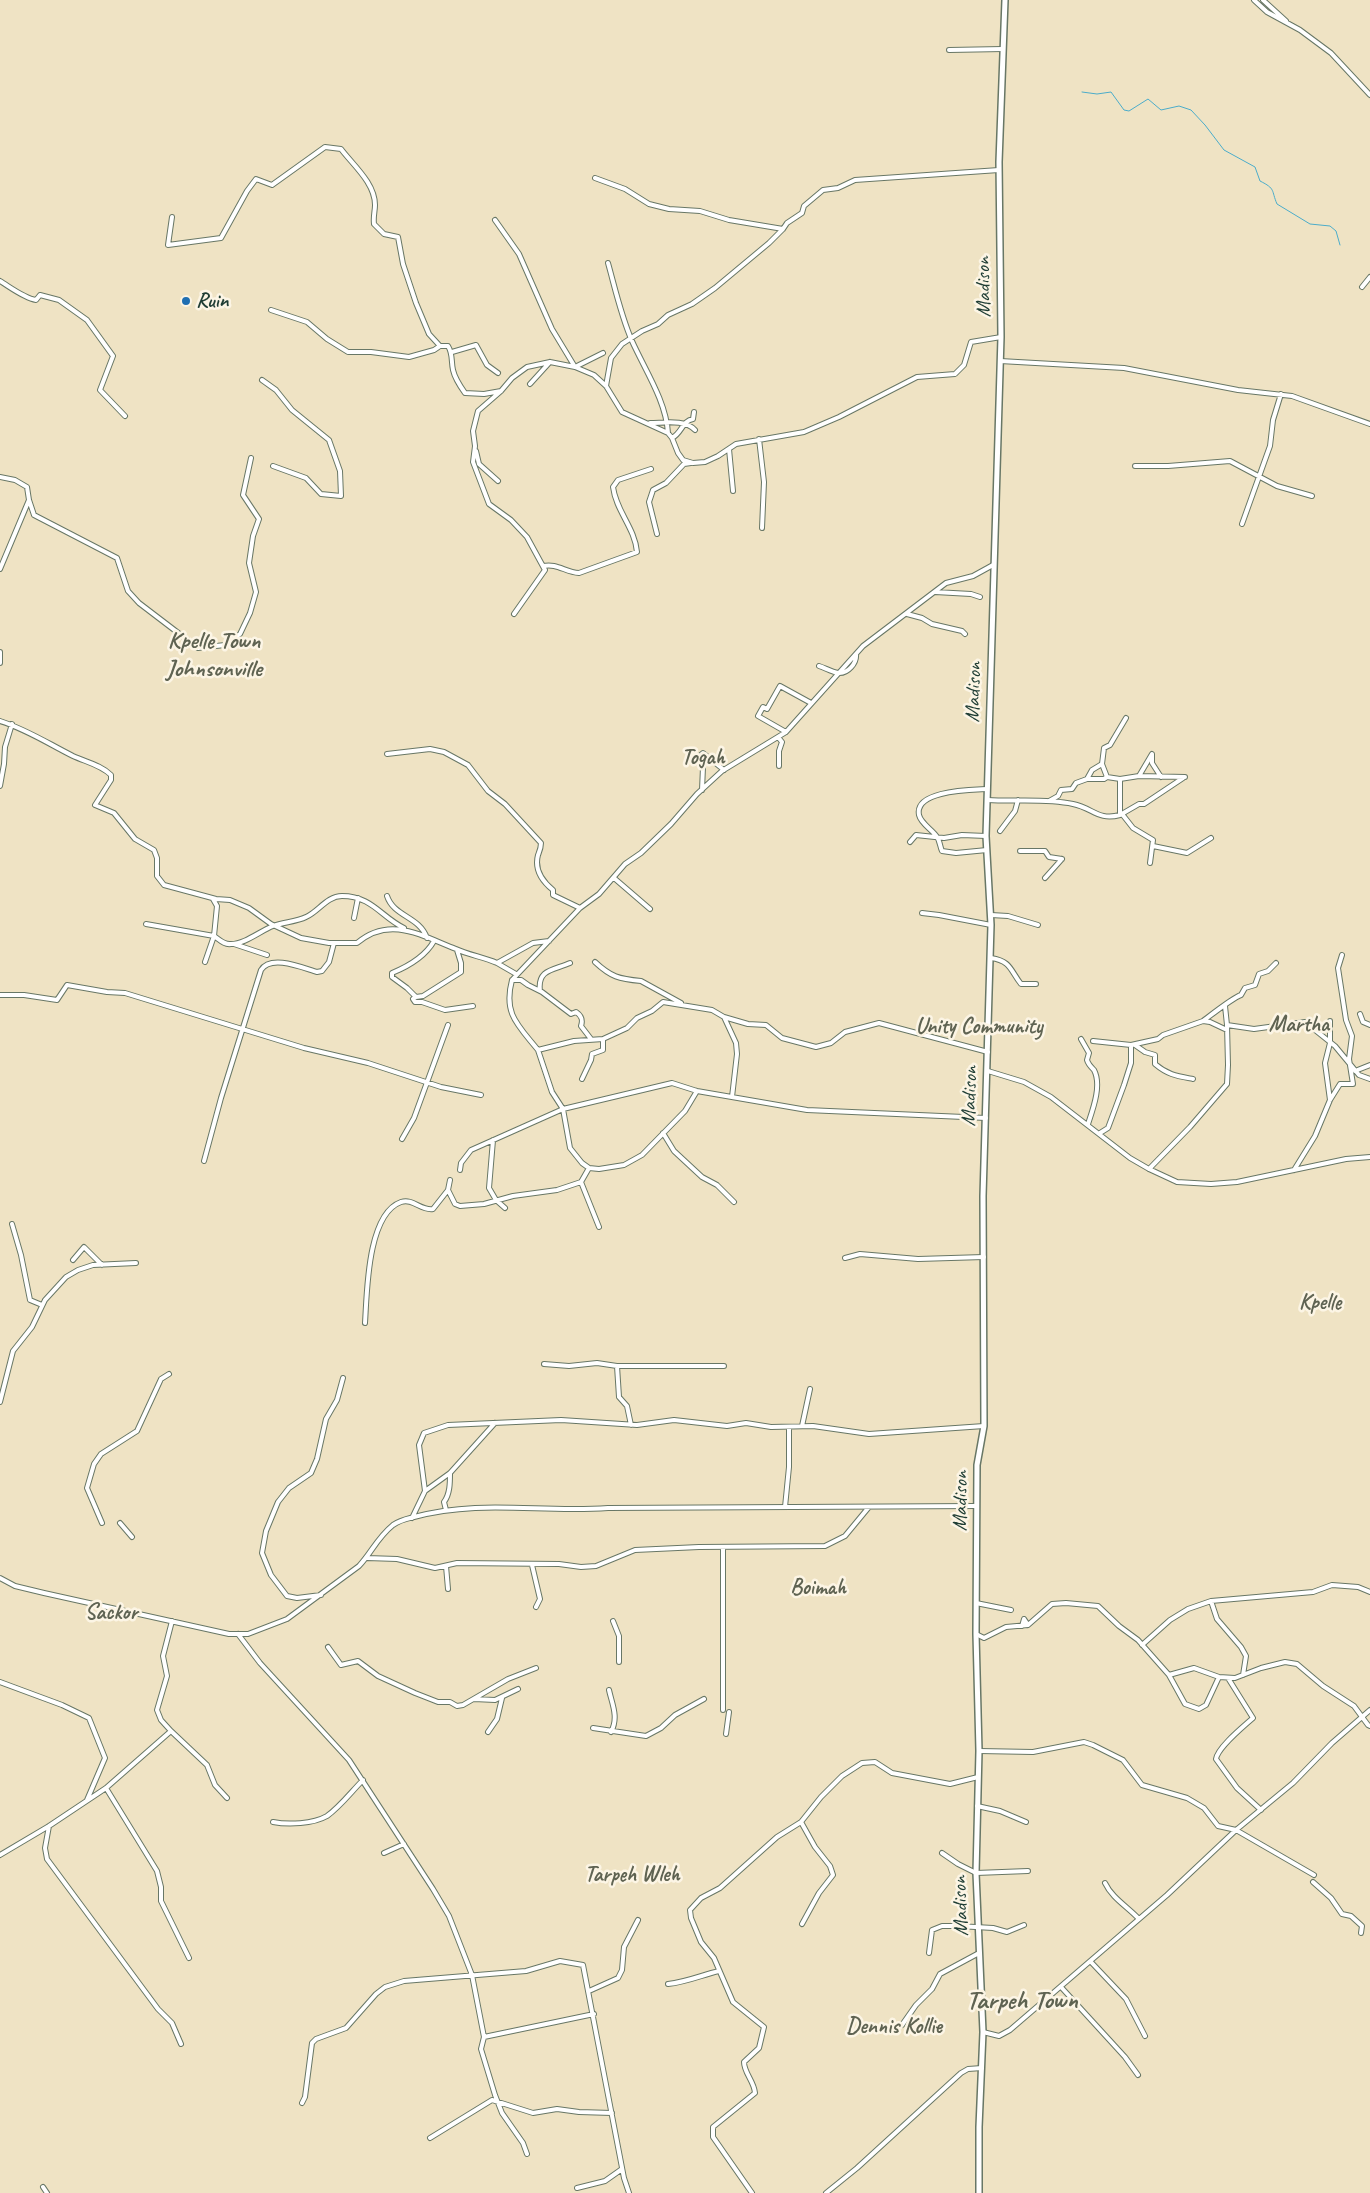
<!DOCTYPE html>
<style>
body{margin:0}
canvas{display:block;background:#efe3c4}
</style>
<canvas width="1370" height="2193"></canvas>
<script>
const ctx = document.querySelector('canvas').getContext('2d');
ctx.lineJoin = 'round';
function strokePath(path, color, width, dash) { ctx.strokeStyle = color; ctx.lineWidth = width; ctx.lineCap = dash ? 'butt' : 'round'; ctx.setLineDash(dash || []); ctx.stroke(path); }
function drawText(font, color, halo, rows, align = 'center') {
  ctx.font = font + ' Caveat,sans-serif'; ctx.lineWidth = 5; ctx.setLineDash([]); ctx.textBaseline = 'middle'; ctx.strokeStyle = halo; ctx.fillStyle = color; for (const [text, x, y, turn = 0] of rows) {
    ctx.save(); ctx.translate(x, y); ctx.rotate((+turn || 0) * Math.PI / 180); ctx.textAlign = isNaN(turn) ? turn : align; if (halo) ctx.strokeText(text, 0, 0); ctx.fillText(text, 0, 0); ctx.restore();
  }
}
const stream = new Path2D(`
 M1082 92 1097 94 1111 92 1124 110 1129 111 1148 99 1161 110 1179 106 1191 110 1205 125 1224 150 1255 167 1260 181C1276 189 1271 190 1277 204L1310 224 1330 226 1336 231 1340 245`);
const street = new Path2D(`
 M1254 0 1267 12 1300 30 1331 53 1370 95
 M1263 0 1286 21
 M949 50 1003 49
 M595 178 625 189 649 204 669 209 700 211 729 220 783 229
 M172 217 168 245 221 238 247 191 256 179 272 185 325 147 341 149C353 165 375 183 375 205 375 211 373 217 374 224L384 234 398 237 403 264 416 303 429 334 440 346
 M495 220 519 254 552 329 575 367 603 353
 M608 263C615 288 621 316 632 341 645 370 666 401 668 433
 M0 281C10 287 24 298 36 300L40 295 59 300 87 320 113 356 100 390 125 416
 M1362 287 1370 277
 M271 310 307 322 327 339 348 352H371L409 357 434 350 440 346H448C453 354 451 361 453 370 455 379 460 386 465 393L484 394 501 391
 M452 352 476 345 487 365 498 373
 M1000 361 1124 368 1238 390 1292 396 1370 424
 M262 380 276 390 292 410 329 440 340 471 341 496 321 494 306 478 273 466
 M530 384 550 362
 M606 386 611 358 622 344 642 331 658 324 668 315 692 304 715 288 769 243 783 229 787 223 802 213 804 206 823 190 838 188 855 180 999 170
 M650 423C664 423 685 419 695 430
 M672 438C682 433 682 421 693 419L694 412
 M759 439 764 482 762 528
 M729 449 733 491
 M476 451 479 464 498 481
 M1135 466H1168L1230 461 1277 486 1312 496
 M0 477 15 480 27 487 29 500 0 569
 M29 500 34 515 117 558 128 591 139 603 198 648 225 645 240 634 250 613 256 592 249 563 253 536 259 519 243 495 251 458
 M1242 524 1270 446 1273 420 1281 394
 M657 534 649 502 653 490 666 483 684 464 691 463
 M543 566C557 563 565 572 579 573L637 552C635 528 616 511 613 487L618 480 651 469
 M935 592 971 594 980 597
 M514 614 545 570 527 537 511 520 489 504 473 462 475 446 473 431 478 411 501 391 512 378 527 367 550 362 575 367 594 375 606 386 622 412 668 433 672 438 678 453 683 460 693 463 705 462 718 456 736 444 804 432 839 417 917 377 955 374 964 365 971 342 1001 337
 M907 614 922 618 932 624 962 631 965 634
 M0 652V663
 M819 666C825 668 832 672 838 673 848 674 857 663 856 654
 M0 721C26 729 49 744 73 756 86 762 101 765 111 775V780L95 805 114 813 135 839 154 850 157 858V876L164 885 216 899 230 900 249 908 271 924 301 938 329 943H357C390 915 422 936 456 949 469 955 483 957 497 963
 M786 732 758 716 763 707 767 709 780 686 811 703
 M778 737 782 742 779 751V766
 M387 754 430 749 444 752 468 765 488 791 505 804 541 843C541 848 540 850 538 855 534 870 542 881 553 890V895L580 908
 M1139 776 1152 754V763L1161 777
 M1087 779H1104L1107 777
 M1120 779 1107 777 1102 764 1104 748 1110 745 1126 718
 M0 786 4 764 5 747 12 724
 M702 790 703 767 695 760 703 753 724 770
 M988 800C1016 802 1044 798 1073 804 1093 808 1098 821 1120 815V779L1139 776 1185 777
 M1049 801 1058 796 1061 790 1072 789 1076 783 1087 779 1092 770 1102 764
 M1122 814 1133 828 1153 840 1150 863
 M1120 815 1139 804H1144L1183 778
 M1000 831 1015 811 1018 800
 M910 842 916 835 944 838 962 835 986 836
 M1153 846 1187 853 1211 838
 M987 850 956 853 942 851C940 847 940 841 937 837 933 830 921 824 919 815 914 790 972 790 987 789
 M1020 851H1045L1049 857 1062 859
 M614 878 650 909
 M1045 878 1062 859
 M387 896C394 917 419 916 427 938
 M213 899 217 906 214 936C220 940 224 945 231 944 245 944 260 931 273 926 283 922 296 922 306 917 318 912 327 896 342 896 372 896 381 917 404 928
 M922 913 939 915 991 925
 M991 915 1008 916 1038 925
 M354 918 358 898
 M146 924 214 936 205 962
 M434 941C425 957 409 966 392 973V977L407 988 416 997 423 996 461 972V963L457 950
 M234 944 267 955
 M991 958C1011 961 1010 970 1021 984H1036
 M595 962C611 977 619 979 641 981L681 1003
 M516 974 497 963 533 943 549 941
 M512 980H521L528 985 542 992 571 1014 576 1012C582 1016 583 1020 581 1026L591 1039
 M540 991C537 969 554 970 570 963
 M0 995H24L57 1000 67 985 107 992 125 993 304 1048 368 1063 441 1087 481 1095
 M416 997 413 999 415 1002H422L445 1010 473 1006
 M1225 1006 1227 1025
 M1360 1014 1363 1022 1370 1025
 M724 1017 748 1024 766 1025 782 1038 816 1047 831 1043 845 1032 879 1023 988 1052
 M1203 1021C1211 1015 1234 997 1241 995L1245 988 1255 985 1259 974 1268 971 1276 963
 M1330 1021V1043L1325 1063 1330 1100
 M1081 1039 1089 1053 1087 1060C1088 1064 1091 1067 1094 1070 1102 1085 1093 1109 1088 1124
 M1093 1041 1131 1045V1063L1124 1085 1108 1128 1100 1133
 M1131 1045 1158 1039 1163 1035 1203 1021 1210 1022 1227 1030
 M1135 1045 1145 1052 1155 1055V1064C1168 1075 1177 1076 1193 1079
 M538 1050 552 1092 563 1109 672 1083 697 1091 807 1110 986 1118
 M988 1071 1024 1082 1051 1097 1130 1158 1149 1169 1177 1182 1211 1184 1237 1182 1346 1159 1370 1157
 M1355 1071 1370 1065
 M582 1079 591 1060 592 1054 603 1050V1039
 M732 1097 737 1054 736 1043 724 1017 712 1010 663 1002 652 1011 637 1018 627 1028 603 1039 574 1041 538 1050C518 1025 503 1014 512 980L580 908 599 894 625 864 641 853 671 824 697 794 722 771 786 732 863 646 946 583 973 576 993 565
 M663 1133 674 1151 702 1177 717 1185 734 1202
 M402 1139 414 1118 448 1025
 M493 1140 489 1188 496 1200 505 1208
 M204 1161 221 1098 261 970C271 954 303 968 317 972L322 971 329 962 334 943
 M1149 1169 1190 1127 1227 1084 1228 1065 1227 1025 1254 1029 1305 1022 1335 1046 1359 1075 1370 1079
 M460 1170 461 1163 471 1150 563 1109 570 1148 582 1163 589 1168 599 1169 624 1165 642 1155 685 1111 697 1091
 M1294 1170 1315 1136 1330 1100 1340 1084H1353L1349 1059 1352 1036 1346 1020 1338 968 1342 955
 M581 1182 599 1227
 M448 1190 455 1204 460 1206 484 1204 513 1196 557 1190 581 1182 589 1168
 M12 1224 21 1255 30 1300 42 1305
 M845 1258 860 1254 918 1259 984 1257
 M73 1260 84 1247 102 1265
 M365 1323C367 1294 367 1214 401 1202 413 1198 421 1211 433 1209L448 1190 450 1180
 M544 1364 569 1366 597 1363 617 1366H724
 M617 1366 619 1397 627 1406 631 1425
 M0 1402 13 1351 32 1327 45 1300 66 1277 78 1270 93 1265 136 1263
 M802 1426 810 1389
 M425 1491 450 1473 495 1423
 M785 1507 789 1467V1427
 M446 1510 444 1502C450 1494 450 1483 450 1473
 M412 1518 425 1491 419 1445 424 1433 448 1425 561 1420 637 1425 674 1420 727 1426 746 1423 771 1427 813 1426 869 1434 984 1426
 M102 1523 87 1488 94 1464 101 1454 137 1431 161 1379 169 1374
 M120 1523 132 1537
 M367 1558 397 1559 435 1568 457 1563 559 1564 581 1567 596 1566 635 1550 699 1547 825 1546 845 1536 869 1507
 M532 1565 540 1599 536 1607
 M446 1566 448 1589
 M0 1578 15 1586 44 1593 229 1634H248L287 1619 359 1566C372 1552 377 1538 393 1525 400 1520 406 1519 414 1517 481 1499 540 1513 608 1508L977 1506
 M321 1595 297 1598 287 1596 271 1575 262 1553 266 1531 278 1502 289 1488 311 1473 317 1459 326 1419 337 1400 343 1378
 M976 1603 1011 1610
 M613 1621 619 1636V1662
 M1022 1626 1024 1619 1028 1625
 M238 1634 260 1663 349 1760 433 1889 449 1916 472 1975 484 2037 594 2014
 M976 1634 984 1638 1006 1627 1028 1625 1052 1604 1066 1603 1098 1606 1119 1626 1138 1640 1169 1675 1194 1668 1219 1677 1235 1678 1261 1668 1285 1662 1297 1664 1323 1686 1354 1706 1368 1725 1370 1726
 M1142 1645 1170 1620 1188 1609 1211 1601
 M328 1647 341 1665 358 1661 378 1676 415 1693 438 1702H450L457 1706 463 1705 508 1679 536 1668
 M1169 1675 1185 1704 1199 1709 1206 1705 1219 1677
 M1243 1675 1246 1656 1241 1647 1217 1619 1211 1601 1313 1592 1332 1585 1358 1587 1370 1592
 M1228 1678 1253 1718C1243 1727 1218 1747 1216 1759L1237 1788 1261 1810
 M0 1682 62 1705 89 1718 105 1758 87 1800
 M609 1690C612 1704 619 1717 611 1732
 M474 1699 495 1700 518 1689
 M723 1710V1547
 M593 1728 646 1736 661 1728 675 1715 704 1699
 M171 1731 207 1765 215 1785 227 1798
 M488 1732 497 1719 502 1698
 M726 1734 729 1712
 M979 1751 1033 1752 1084 1742 1093 1745 1123 1760 1142 1785 1187 1798 1204 1808 1218 1826 1236 1830 1314 1875
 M106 1788 157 1871 161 1887V1901L189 1958
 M977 1806 1000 1811 1026 1822
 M273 1822C288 1825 313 1824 327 1816 340 1807 352 1791 363 1780
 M801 1822 815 1847 830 1866 833 1875 819 1893 802 1924
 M49 1826 45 1848 47 1859 158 2009 172 2023 181 2044
 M384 1853 404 1844
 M942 1853 958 1864 976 1873 1028 1871
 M0 1855 49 1826 106 1788 171 1731 161 1720 157 1710 167 1676 163 1656 172 1621
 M1313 1882 1331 1898 1342 1914 1351 1916 1362 1926 1361 1933
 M1105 1883C1112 1898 1128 1907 1139 1919
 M929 1953 932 1930 942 1926H958L993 1928 1007 1932 1024 1925
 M1091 1962 1126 1999 1145 2036
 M668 1984C687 1982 702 1975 719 1971
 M1061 1987 1125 2057 1138 2075
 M589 1991 618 1978 622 1970 624 1947 638 1920
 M902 2025 916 2005 932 1989 940 1974 979 1953
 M983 2032 999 2036 1010 2030 1167 1895 1236 1830 1293 1783 1332 1743 1370 1710
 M484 2037 481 2049 495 2095 502 2113 523 2143 527 2154
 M302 2103 305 2097 312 2043 316 2039 346 2028 376 1994 385 1987 404 1981 526 1971 560 1961 583 1965 624 2178 629 2193
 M430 2138 492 2100 533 2113 557 2109 579 2112 612 2113
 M43 2187 47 2193
 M577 2188 605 2181 622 2169
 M752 2193 713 2137V2127L755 2093C754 2081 744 2073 744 2062L759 2048 764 2027 733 2002 714 1958 701 1942 691 1918 690 1910 701 1898 720 1888 777 1837 801 1822 821 1797 842 1776 862 1763 875 1762 892 1773 950 1784 978 1777
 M826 2193 857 2168 961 2073 968 2069 982 2068`);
const secondary = new Path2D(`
 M979 2193V2127L983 2032 976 1873 979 1751 976 1634 977 1465 984 1426 983 1196 991 925 986 836 1001 337 999 162 1005 0`);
const markers = [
 [186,301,5,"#1f6fb2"]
];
const streetNames = [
 ["Madison",984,287,-91],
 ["Madison",974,692,-88],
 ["Madison",970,1096,-88],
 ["Madison",961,1501,-89],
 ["Madison",961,1906,-92]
];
const poiNames = [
 ["Ruin",196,301]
];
const neighbourhoodNames = [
 ["Togah",703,758],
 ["Martha",1299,1025],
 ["Unity Community",979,1027],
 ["Kpelle",1320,1303],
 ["Boimah",818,1588],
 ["Sackor",111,1613],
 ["Tarpeh Wleh",632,1875],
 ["Dennis Kollie",894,2027]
];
const quarterNames = [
 ["Kpelle Town",214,642],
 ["Johnsonville",214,670]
];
const districtNames = [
 ["Tarpeh Town",1022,2001]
];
strokePath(stream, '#4bacca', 1);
strokePath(street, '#687766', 6);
strokePath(secondary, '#687766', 8);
strokePath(street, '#fff', 4);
strokePath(secondary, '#fff', 5);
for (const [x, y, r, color] of markers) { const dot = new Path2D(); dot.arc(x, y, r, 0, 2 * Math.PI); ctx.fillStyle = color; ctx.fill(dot); strokePath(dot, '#fcf5e5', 2); }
drawText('21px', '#1f3d34', '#fcf5e5', streetNames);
drawText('bold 21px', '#1f3d34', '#fcf5e5', poiNames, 'left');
drawText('bold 22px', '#5f6352', '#fcf5e5', neighbourhoodNames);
drawText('bold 24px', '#5f6352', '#fcf5e5', quarterNames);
drawText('bold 26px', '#5f6352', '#fcf5e5', districtNames);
</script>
